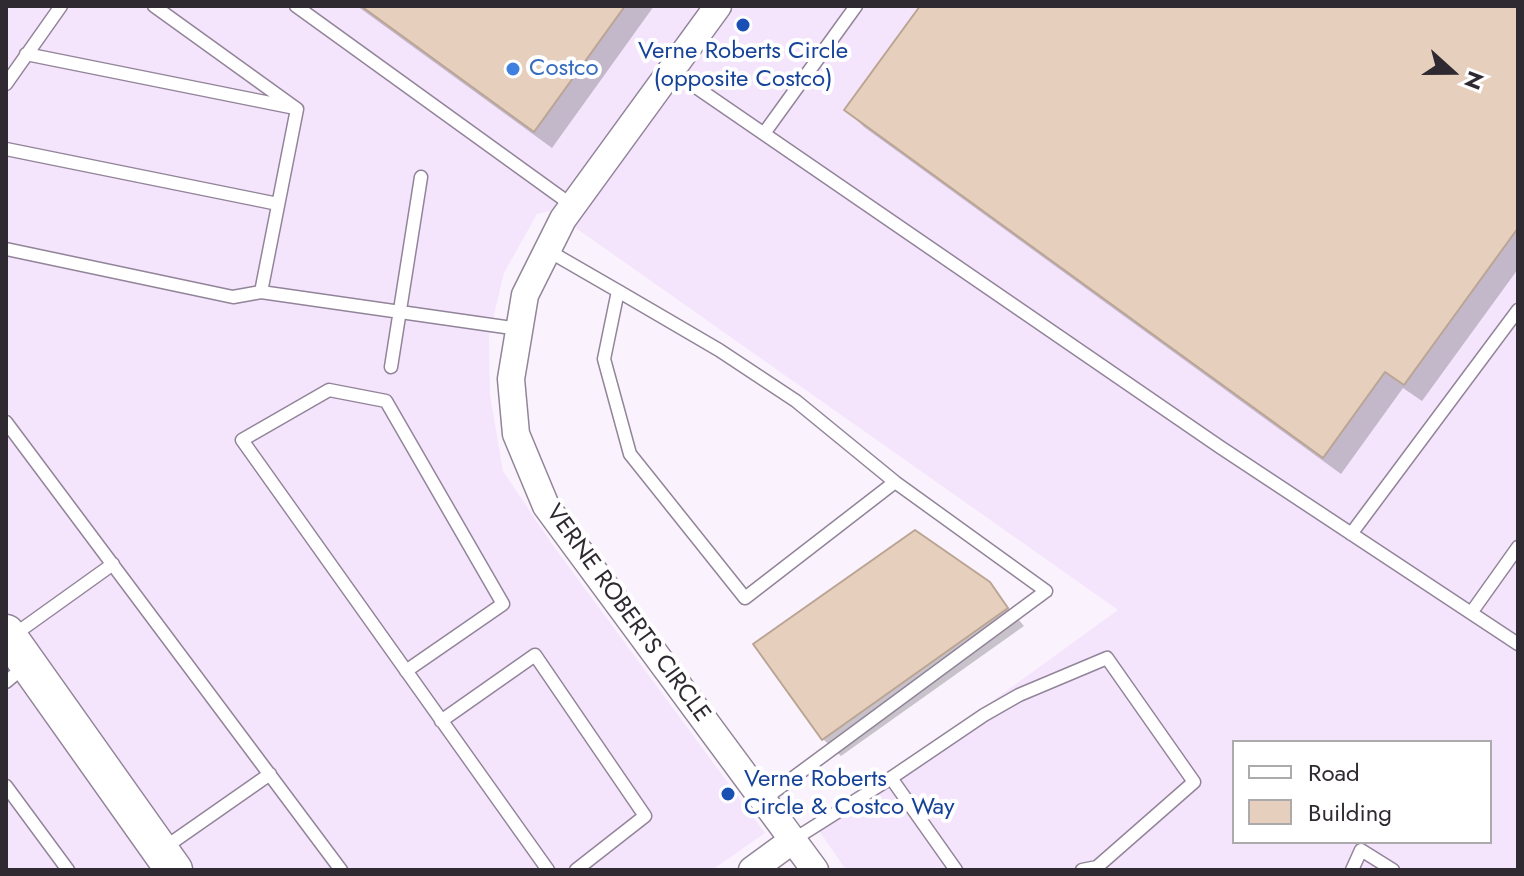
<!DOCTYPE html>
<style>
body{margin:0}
#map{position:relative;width:1524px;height:876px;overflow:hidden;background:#faf3fd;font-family:Jost,sans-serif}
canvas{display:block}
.frame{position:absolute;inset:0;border:8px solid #2f2a32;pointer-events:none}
.legend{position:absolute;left:1232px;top:740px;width:260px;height:104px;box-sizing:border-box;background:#fff;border:2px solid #acaaad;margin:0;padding:10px 14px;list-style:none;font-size:24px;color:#2f2a32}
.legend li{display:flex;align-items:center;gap:16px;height:40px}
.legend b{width:40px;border:2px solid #acaaad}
.north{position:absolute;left:1412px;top:32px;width:80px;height:80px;-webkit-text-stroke:6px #fff;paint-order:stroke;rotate:111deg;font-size:22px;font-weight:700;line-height:32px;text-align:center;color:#2f2a32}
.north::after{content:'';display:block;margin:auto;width:28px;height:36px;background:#2f2a32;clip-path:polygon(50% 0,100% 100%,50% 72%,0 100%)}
</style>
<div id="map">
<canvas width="1524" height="876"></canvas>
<div class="frame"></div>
<ul class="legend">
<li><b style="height:10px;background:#fff"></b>Road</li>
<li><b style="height:22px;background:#e6cfbd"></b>Building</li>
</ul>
<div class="north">N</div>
</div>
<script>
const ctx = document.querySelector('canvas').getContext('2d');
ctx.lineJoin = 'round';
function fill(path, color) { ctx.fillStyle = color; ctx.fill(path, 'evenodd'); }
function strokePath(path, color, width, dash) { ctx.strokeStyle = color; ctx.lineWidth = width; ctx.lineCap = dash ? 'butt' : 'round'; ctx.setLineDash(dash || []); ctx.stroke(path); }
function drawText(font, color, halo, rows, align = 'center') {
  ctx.font = font + ' Jost,sans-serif'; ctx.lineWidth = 8; ctx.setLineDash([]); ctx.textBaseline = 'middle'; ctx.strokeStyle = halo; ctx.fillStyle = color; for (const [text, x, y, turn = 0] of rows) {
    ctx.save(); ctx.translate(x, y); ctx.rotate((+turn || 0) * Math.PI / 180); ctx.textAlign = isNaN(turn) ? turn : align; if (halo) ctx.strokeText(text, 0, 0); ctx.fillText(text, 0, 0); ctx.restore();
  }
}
const built = new Path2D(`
 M6 6H1518V870H846L817 828 1118 610 563 219 571 206 537 214 504 273 489 336 490 395 503 471 552 544 765 833 712 870H6ZM1234 742H1490V842H1234Z`);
const shadow = new Path2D(`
 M357 6H654L552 148Z
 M922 6H1518V269L1422 401 1403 388 1341 474 864 127 847 110Z
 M988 583 1024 626 841 756 823 739Z`);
const building = new Path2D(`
 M361 6H625L534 132Z
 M920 6H1518V228L1404 385 1385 372 1323 458 844 110Z
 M915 530 990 582 1008 608 822 740 753 644Z`);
const service = new Path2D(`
 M154 6 297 109 261 292
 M296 6 573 206
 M26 54 290 107
 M671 70 1220 447 1518 644
 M6 84 61 6
 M765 132 856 6
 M6 149 278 204
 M6 249 233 297 261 292 519 329
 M547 250 618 291 604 359 630 454 745 598 895 482 1046 591 763 800
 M618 291 719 350 796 401 895 482
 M391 367 421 177
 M6 422 341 870
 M1351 534 1518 310
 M1471 613 1518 547
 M11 637 113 564
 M406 671 503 604 386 401 329 390 242 440 548 870
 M6 682 25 666
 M441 721 535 655 645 816 576 870
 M891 778 984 715 1019 695 1107 658 1194 782 1097 867 1082 870
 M6 786 68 870
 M793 840 891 778 956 870
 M164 848 270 774
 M1352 870 1361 850 1393 870`);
const minor = new Path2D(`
 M718 6 563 219 525 295 511 379 516 434 546 506 815 870
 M752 870 793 840`);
const secondary = new Path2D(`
 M6 633 174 870`);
const markers = [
 [743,25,8,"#1a4fb4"],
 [513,69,8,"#3f7fe0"],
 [728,794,8,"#1a4fb4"]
];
const transitNames = [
 ["Verne Roberts Circle",743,52],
 ["(opposite Costco)",743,80],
 ["Verne Roberts",744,780,"left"],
 ["Circle & Costco Way",744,808,"left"]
];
const shopNames = [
 ["Costco",529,69]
];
const streetNames = [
 ["VERNE ROBERTS CIRCLE",627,614,54]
];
fill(built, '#f4e5fd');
fill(shadow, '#0003');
fill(building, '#e6cfbd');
strokePath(building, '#baa493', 2);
strokePath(service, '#928499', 15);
strokePath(minor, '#928499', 29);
strokePath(secondary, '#928499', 39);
strokePath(service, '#fff', 12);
strokePath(minor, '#fff', 26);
strokePath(secondary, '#fff', 36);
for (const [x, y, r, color] of markers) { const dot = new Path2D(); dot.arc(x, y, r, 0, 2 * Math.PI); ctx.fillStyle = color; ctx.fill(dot); strokePath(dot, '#fff', 3); }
drawText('24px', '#164399', '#fff', transitNames);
drawText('24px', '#366cbe', '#fff', shopNames, 'left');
drawText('24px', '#2f2a32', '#fff', streetNames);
</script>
